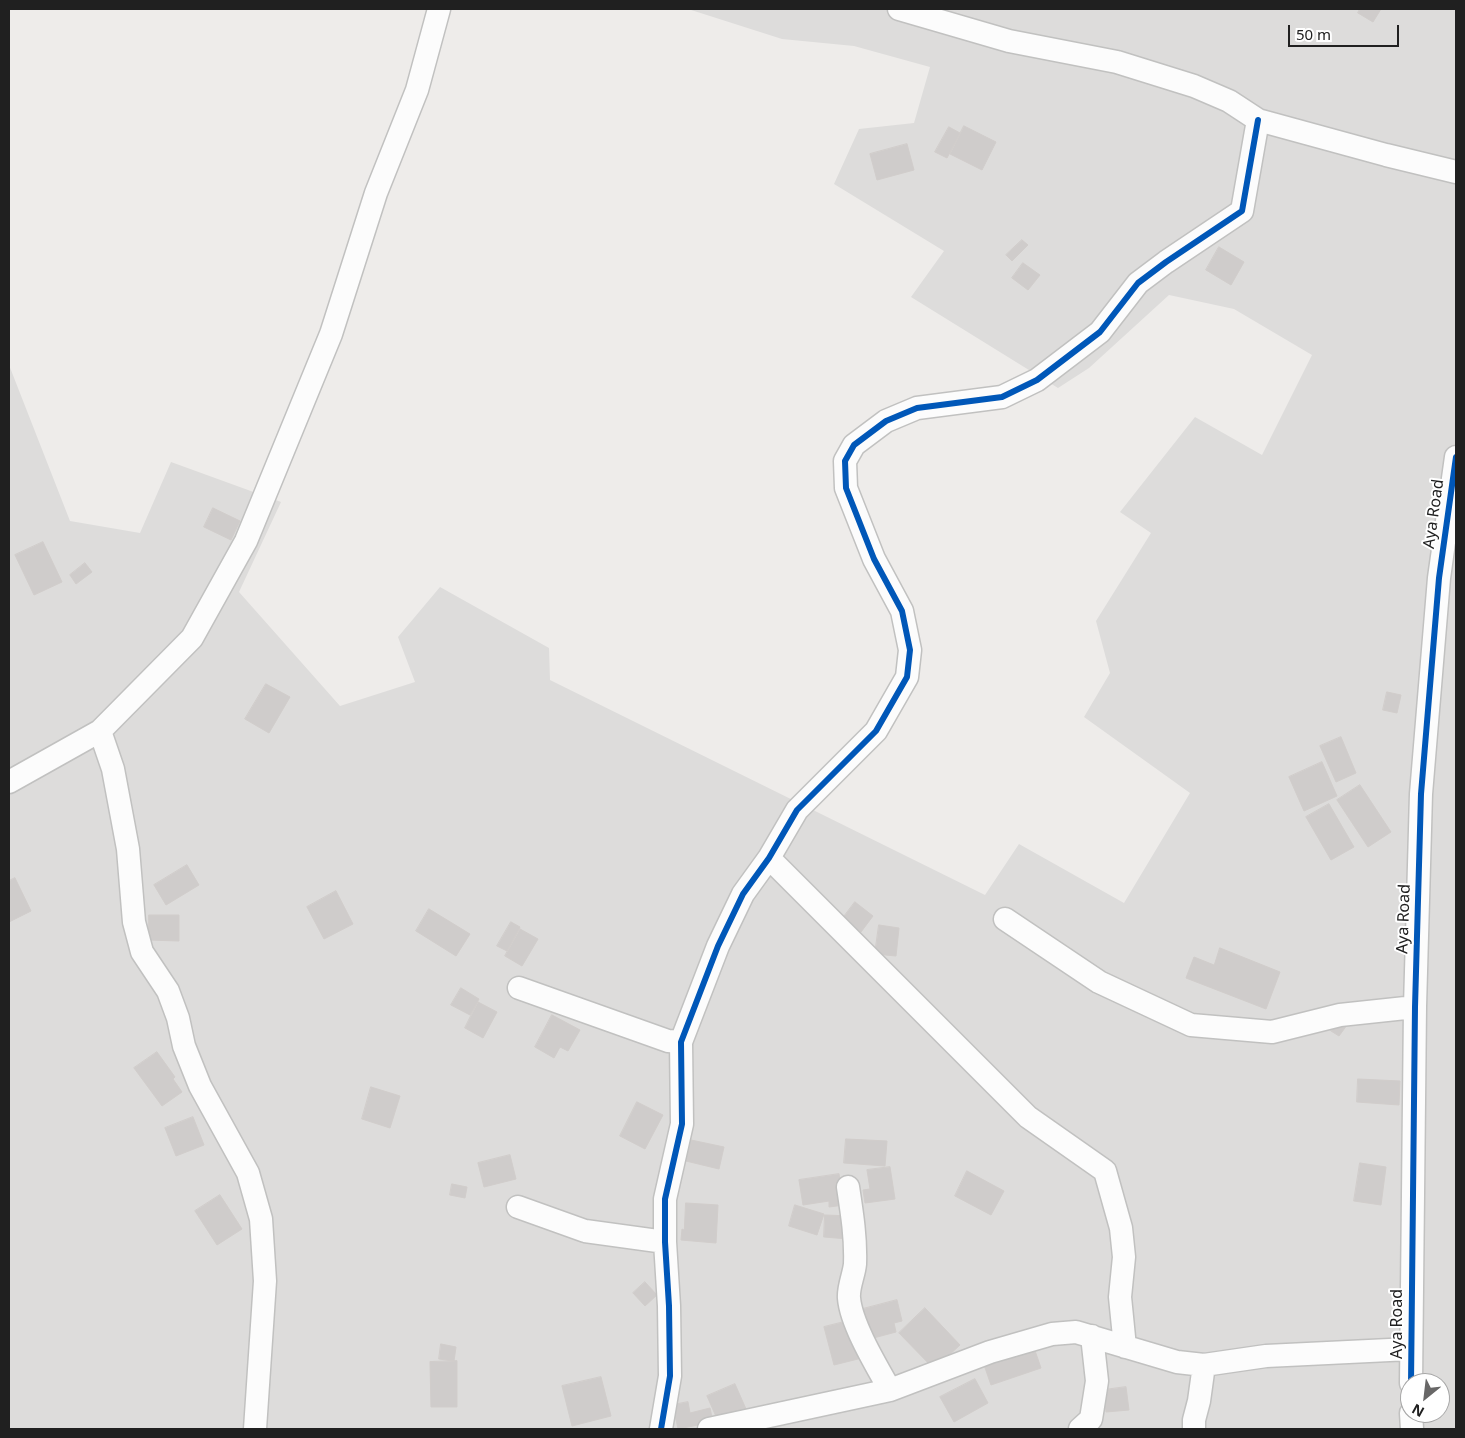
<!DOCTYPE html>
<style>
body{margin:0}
#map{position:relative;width:1465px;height:1438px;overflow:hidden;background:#eeecea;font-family:"Noto Sans",sans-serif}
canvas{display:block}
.frame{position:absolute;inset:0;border:10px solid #202020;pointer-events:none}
.north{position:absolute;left:1400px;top:1373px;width:50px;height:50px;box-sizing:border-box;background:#fff;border:1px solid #a6a6a6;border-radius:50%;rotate:209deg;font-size:14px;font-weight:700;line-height:20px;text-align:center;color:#202020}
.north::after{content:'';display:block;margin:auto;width:18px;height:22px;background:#686767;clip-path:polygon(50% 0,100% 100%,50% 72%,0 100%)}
.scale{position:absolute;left:1288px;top:25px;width:111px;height:22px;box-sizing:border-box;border:2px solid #202020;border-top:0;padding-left:6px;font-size:15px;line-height:18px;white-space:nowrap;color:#202020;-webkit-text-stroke:4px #fff;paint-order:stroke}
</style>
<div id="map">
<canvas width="1465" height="1438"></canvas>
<div class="frame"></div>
<div class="north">N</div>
<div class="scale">50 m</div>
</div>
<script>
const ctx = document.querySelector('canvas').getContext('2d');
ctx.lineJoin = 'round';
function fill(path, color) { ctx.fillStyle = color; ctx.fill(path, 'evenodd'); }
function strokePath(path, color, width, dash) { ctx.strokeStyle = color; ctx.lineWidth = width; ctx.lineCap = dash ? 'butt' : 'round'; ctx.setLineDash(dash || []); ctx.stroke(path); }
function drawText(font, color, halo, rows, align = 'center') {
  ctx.font = font + ' "Noto Sans",sans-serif'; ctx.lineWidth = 4; ctx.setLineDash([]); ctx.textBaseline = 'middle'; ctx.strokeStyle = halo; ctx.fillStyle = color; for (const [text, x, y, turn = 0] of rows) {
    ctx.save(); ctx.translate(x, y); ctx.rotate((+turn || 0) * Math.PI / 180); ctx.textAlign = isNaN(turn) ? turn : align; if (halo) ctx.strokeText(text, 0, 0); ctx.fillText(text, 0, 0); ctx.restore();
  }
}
const residential = new Path2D(`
 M688 9H1456V1429H9V365L70 521 140 533 171 462 281 502 239 592 340 706 415 682 398 637 440 587 549 648 550 680 985 895 1019 844 1124 903 1190 793 1084 717 1110 673 1096 621 1151 533 1120 512 1195 417 1262 455 1312 355 1234 309 1169 295 1089 368 1058 388 911 297 944 251 834 184 859 129 914 123 930 67 854 46 782 39ZM1410 1383H1440V1413H1410Z`);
const building = new Path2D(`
 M1360 9H1381L1373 22 1358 13Z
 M964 126 996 142 982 170 950 154Z
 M949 127 960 133 947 158 935 152Z
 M907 144 914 170 877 180 870 154Z
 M1022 240 1028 245 1012 261 1006 255Z
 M1219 247 1244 262 1231 285 1206 270Z
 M1023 263 1040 275 1028 290 1012 278Z
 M213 508 240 521 231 540 204 527Z
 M43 542 62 582 34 595 15 555Z
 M85 563 92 572 76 584 70 575Z
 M266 684 290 697 269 733 245 719Z
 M1387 692 1401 695 1397 713 1383 710Z
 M1341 737 1356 773 1336 782 1320 746Z
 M1322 762 1337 796 1304 811 1289 777Z
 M1360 785 1391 832 1368 847 1337 800Z
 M1329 804 1354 847 1331 860 1306 817Z
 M187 865 199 885 166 905 154 885Z
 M15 878 31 911 9 922V881Z
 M336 891 353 924 324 939 307 907Z
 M855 902 873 916 861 932 843 918Z
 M429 909 470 934 456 956 416 931Z
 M149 915H179V941L149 940Z
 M511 922 520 927 507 951 497 946Z
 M879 925 899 928 896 956 875 954Z
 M520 929 538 939 522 966 505 956Z
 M1220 948 1280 972 1266 1009 1186 978 1194 957 1214 965Z
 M461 988 479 999 470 1015 451 1005Z
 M478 1002 497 1012 483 1038 465 1028Z
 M552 1015 580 1030 568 1051 560 1047 554 1058 535 1047Z
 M1339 1020 1347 1025 1339 1036 1331 1031Z
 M157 1052 175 1077 173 1079 182 1092 162 1106 134 1068Z
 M1358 1079 1400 1081 1399 1105 1357 1102Z
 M371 1087 400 1096 390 1128 362 1119Z
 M637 1102 663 1115 645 1149 620 1136Z
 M193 1117 204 1145 176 1156 165 1128Z
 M846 1139 887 1141 885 1166 844 1163Z
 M691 1140 724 1147 719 1169 686 1161Z
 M510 1155 516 1179 484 1187 478 1163Z
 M1360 1163 1386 1167 1381 1205 1354 1201Z
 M890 1167 895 1199 865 1203 863 1190 870 1189 867 1170Z
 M967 1171 1004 1191 991 1215 955 1196Z
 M839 1174 844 1205 829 1207V1201L803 1205 799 1180Z
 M452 1184 467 1187 465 1198 450 1195Z
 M220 1195 242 1229 217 1245 195 1211Z
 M686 1203 718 1205 716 1243 681 1240 682 1229 684 1230Z
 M795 1205 824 1214 817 1235 789 1226Z
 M825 1215 849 1216 848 1239 824 1237Z
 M645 1282 657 1295 645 1306 633 1293Z
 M897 1300 902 1321 894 1323 896 1332 866 1340 859 1310Z
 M925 1308 960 1345 934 1369 899 1333Z
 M852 1320 862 1358 834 1365 824 1327Z
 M1032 1342 1041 1368 991 1385 982 1359Z
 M441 1344 456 1347 454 1361 439 1359Z
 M457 1361V1407H431L430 1362Z
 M601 1377 611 1416 572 1426 562 1386Z
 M975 1379 988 1403 954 1422 940 1397Z
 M735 1384 746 1409 718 1421 707 1396Z
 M1126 1387 1129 1410 1106 1412 1104 1390Z
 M688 1402 690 1413 710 1408 713 1422 678 1429 673 1405Z`);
const minor = new Path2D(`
 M899 9 1009 41 1117 62 1194 86 1229 101 1258 120 1386 155 1456 172
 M100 731 113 769 128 849 134 922 142 952 168 991 178 1018 184 1046 200 1086 248 1173 261 1219 265 1281 255 1429
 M9 782 100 731 192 638 246 541 331 334 376 193 417 90 439 9
 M769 858 1028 1117 1105 1171 1121 1228 1124 1257 1120 1297 1125 1347
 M1005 919 1099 982 1191 1025 1272 1032 1340 1015 1415 1007
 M519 988 668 1041 681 1042
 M848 1187C852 1213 856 1238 855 1264 854 1275 848 1287 849 1298 851 1324 877 1367 890 1390
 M518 1207 585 1231 665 1242
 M1411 1383 1415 1007 1421 794 1439 578 1456 457
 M1411 1413 1412 1429
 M661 1429 670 1376 669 1306 665 1242V1199L682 1124 681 1042 718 946 743 894 769 858 797 810 876 731 907 677 910 650 902 611 874 559 846 488 845 461 854 445 886 421 917 408 1002 397 1037 380 1100 332 1138 283 1166 262 1242 211 1258 120
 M709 1429 890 1390 990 1352 1052 1334 1076 1332 1177 1362 1204 1365 1266 1356 1410 1349
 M1080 1429 1091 1419 1097 1381 1092 1336
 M1194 1429V1420L1199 1401 1204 1365`);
const cycleway = new Path2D(`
 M1411 1383 1415 1007 1421 794 1439 578 1456 457
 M661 1429 670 1376 669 1306 665 1242V1199L682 1124 681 1042 718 946 743 894 769 858 797 810 876 731 907 677 910 650 902 611 874 559 846 488 845 461 854 445 886 421 917 408 1002 397 1037 380 1100 332 1138 283 1166 262 1242 211 1258 120`);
const streetNames = [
 ["Aya Road",1434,514,-82],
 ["Aya Road",1404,919,-88],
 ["Aya Road",1397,1324,-90]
];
fill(residential, '#dddcdb');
fill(building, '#cfcccb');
strokePath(building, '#d1cdcb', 1);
strokePath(minor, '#c1c1c0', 25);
strokePath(minor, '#fcfcfc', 22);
strokePath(cycleway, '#0057b8', 6);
drawText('16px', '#202020', '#fff', streetNames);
</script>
